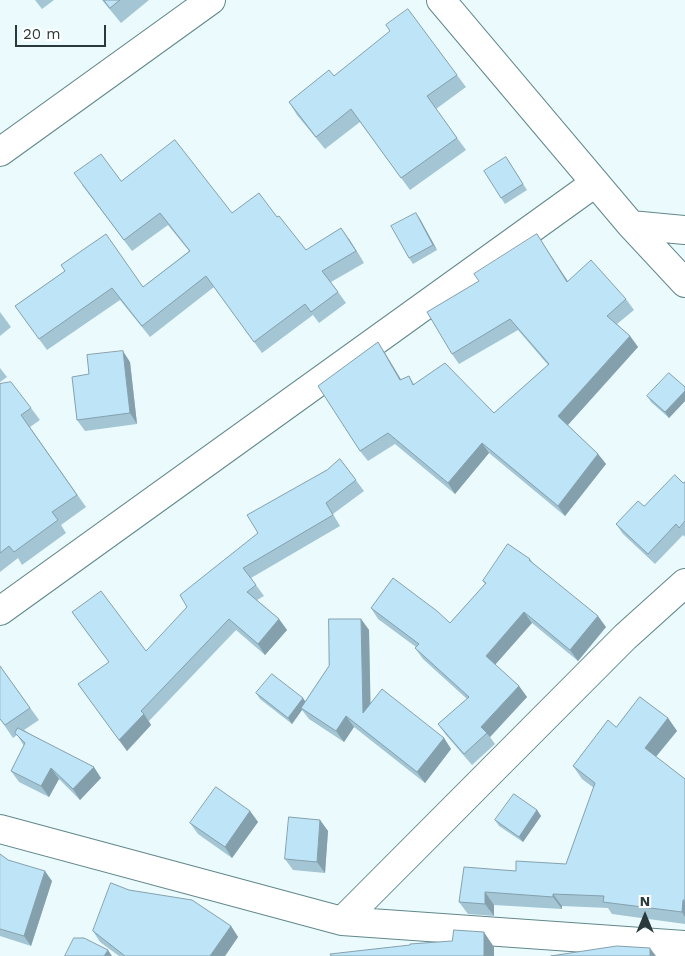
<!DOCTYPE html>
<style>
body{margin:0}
#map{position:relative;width:685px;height:956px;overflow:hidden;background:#ebfbfd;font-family:"Work Sans",sans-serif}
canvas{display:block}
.north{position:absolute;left:620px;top:891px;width:50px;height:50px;-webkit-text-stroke:4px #fff;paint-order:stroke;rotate:0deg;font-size:14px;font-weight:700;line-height:20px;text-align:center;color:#2a3a3c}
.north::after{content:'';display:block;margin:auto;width:18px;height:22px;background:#2a3a3c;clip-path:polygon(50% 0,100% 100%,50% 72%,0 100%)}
.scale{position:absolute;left:15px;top:25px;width:91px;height:22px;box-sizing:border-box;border:2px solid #2a3a3c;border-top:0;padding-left:6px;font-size:15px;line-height:18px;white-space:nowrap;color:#2a3a3c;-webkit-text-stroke:4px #fff;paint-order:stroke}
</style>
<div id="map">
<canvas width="685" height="956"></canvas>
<div class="north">N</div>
<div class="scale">20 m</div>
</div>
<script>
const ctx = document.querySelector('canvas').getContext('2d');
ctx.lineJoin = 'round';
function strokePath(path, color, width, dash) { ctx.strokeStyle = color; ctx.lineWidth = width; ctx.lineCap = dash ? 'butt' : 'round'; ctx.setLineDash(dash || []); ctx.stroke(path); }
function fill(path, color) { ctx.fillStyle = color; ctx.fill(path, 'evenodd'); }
const street = new Path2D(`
 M441 0 631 225 685 283
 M0 152 211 0
 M631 225 685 230
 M0 611 595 183
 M0 829 342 921 685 945
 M342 921 625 637 685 583`);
const wall = new Path2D(`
 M35 0H54L42 9Z
 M102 0H149L121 23Z
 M457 75 466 87 436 109 466 150 410 190 360 122 325 149 297 115 289 102 334 76Z
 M506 157 527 190 505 204 501 198Z
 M121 181 232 213 277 217 306 250 349 239 364 263 331 282 346 303 319 323 313 315 262 353 214 287 150 337 120 300 47 350 15 306 65 271 143 287 189 251 168 225 132 251 82 185Z
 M420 219 437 250 413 264 409 258Z
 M537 234 567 281 626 299 634 310 617 324 630 336 638 347 568 425 598 454 606 464 565 516 489 453 455 494 395 444 368 461 360 451 385 353 401 380 409 376 414 384 494 413 548 365 518 330 459 364 452 354 479 281Z
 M0 312 11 327 0 336Z
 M130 362 137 424 85 431 77 420 89 374Z
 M0 368 7 377 0 382Z
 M0 384 31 408 40 420 30 427 86 507 61 525 66 533 22 565 18 558 0 572Z
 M685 387V401L669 418 651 402 647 396Z
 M340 459 364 491 333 514 340 526 251 578 264 596 257 600 279 619 287 630 265 655 236 630 149 721 151 725 127 751 78 684 109 662 72 612 146 651 258 533 327 470Z
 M685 482V537L683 535 655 564 623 534 616 524Z
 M530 559 533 563 606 627 578 661 532 623 495 665 519 686 527 697 490 737 495 744 472 765 446 735 438 724 467 699 423 659 415 648 416 647 378 619 371 608 450 623 485 584 483 581Z
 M361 619 369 630 370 704 444 738 451 749 425 783 354 727 344 742 309 719 302 710 292 724 260 699 256 693 305 702Z
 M0 666 39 720 24 730 101 778 80 800 59 779 49 797 19 782 11 771 24 746 17 735 13 738 0 719Z
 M668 718 677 731 656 757 685 779V924L612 914 608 908 562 906V909L494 905V916L468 914 459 902 516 871 566 864 594 788 582 779 573 766 616 727Z
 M537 810 541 816 523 842 499 826 495 820Z
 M250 811 258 822 232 858 198 834 190 823Z
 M320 820 328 831 325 873 293 870 285 859Z
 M0 854 8 860 52 881 31 946 0 936Z
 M129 890 231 926 238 937 225 956H119L100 942 93 931Z`);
const shadedWall = new Path2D(`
 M416 213 420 219 437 250 433 245Z
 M341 228 349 239 364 263 356 251Z
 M537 234 544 245 575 292 567 282Z
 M630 336 638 347 566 427 558 416Z
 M378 342 385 353 408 391 400 380Z
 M123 351 130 362 137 424 130 413Z
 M685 391V401L669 418 665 412Z
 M482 443 489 453 455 494 448 483Z
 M598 454 606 464 565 516 558 506Z
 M524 612 532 623 493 667 486 656Z
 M598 616 606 627 578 661 570 650Z
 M279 619 287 630 265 655 258 644Z
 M361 619 369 630 371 724 363 713Z
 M519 686 527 697 490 737 481 727Z
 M303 698 307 704 301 708 302 710 292 724 288 718Z
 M144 714 151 725 127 751 119 740Z
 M346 716 354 727 344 742 336 731Z
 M668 718 677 731 653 760 645 748Z
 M444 738 451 749 425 783 417 772Z
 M94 767 101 778 80 800 73 789Z
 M51 768 59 779 49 797 41 786Z
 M537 810 541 816 523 842 519 837Z
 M250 811 258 822 232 858 225 847Z
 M320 820 328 831 325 873 317 862Z
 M45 871 52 881 31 946 24 936Z
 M485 892 494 905V916L485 904Z
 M553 894 562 906V909L553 897Z
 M683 900 685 902V917L682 912Z
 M231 926 238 937 225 956H210Z
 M484 932 494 947V956H484Z
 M650 948 656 956H650Z
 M108 950 112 956H104Z`);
const building = new Path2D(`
 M104 0H120L110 8Z
 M408 9 457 75 427 96 457 138 401 178 351 109 316 137 289 102 329 70 334 76 390 31 386 25Z
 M175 140 232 213 259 193 277 217 279 216 306 250 341 228 356 251 322 271 338 292 311 312 305 304 254 342 206 276 142 326 112 288 39 339 15 306 65 271 61 265 106 234 143 287 190 251 160 213 124 240 74 173 101 154 121 181Z
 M506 157 523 184 501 198 484 171Z
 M416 213 433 245 409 258 391 226Z
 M537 234 567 282 591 260 626 299 607 316 630 336 558 416 598 454 558 506 482 443 448 483 388 433 360 451 318 386 378 342 400 380 409 376 413 385 445 363 494 413 549 364 510 319 452 354 427 312 479 281 474 274Z
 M123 351 130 413 77 420 72 377 89 374 87 355Z
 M669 373 685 387V391L665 412 647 396Z
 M11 382 31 408 21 415 77 495 52 512 58 520 14 552 9 546 0 553V384Z
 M340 459 356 480 326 503 333 515 243 568 256 585 247 592 279 619 258 644 229 619 141 711 144 714 119 740 78 684 109 662 72 612 101 591 146 651 187 607 180 595 258 533 247 515 327 470Z
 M675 475 683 483 685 482V521L679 528 676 524 648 554 616 524 638 501 644 506Z
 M508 544 530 559 529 560 598 616 570 650 524 612 486 656 519 686 481 727 487 733 464 754 438 724 469 697 415 648 419 644 371 608 393 578 437 611 450 623 486 583 483 581Z
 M329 619H361L363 713 382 689 444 738 417 772 346 716 336 731 301 708 329 666Z
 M0 666 30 708 5 725 0 719Z
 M272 674 303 698 288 718 256 693Z
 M640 697 668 718 645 748 685 779V900H683L682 912 603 902 604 896 553 894V897L485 892V904L459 902 464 867 516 871V861L566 864 595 783 573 766 608 720 616 727Z
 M18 728 94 767 73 789 51 768 41 786 11 771 25 743 15 733Z
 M216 787 250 811 225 847 190 823Z
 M514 794 537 810 519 837 495 820Z
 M289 817 320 820 317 862 285 859Z
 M0 854 8 860 45 871 24 936 0 929Z
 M111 883 129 890 192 900 231 926 210 956H125L93 931Z
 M454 930 484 932V956H331L330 954 410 945V944L452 941Z
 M74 938H84L108 950 104 956H65Z
 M617 946 650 948V956H551Z`);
strokePath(street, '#61878b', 30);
strokePath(street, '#fff', 28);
fill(wall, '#a3c5d4');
fill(shadedWall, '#85a0ad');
fill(building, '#bee5f7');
strokePath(building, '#85a0ad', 1);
</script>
